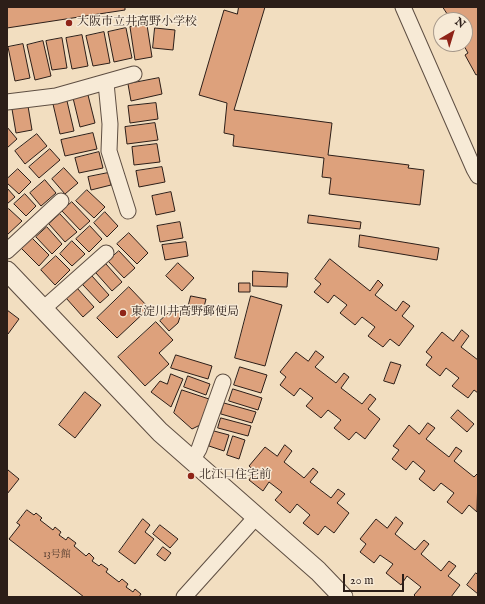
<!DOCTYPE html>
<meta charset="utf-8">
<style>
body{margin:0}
#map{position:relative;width:485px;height:604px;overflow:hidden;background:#f2dec0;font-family:"IM FELL English",serif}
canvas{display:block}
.frame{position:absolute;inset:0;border:8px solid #2c1e18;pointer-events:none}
.north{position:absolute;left:433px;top:12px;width:40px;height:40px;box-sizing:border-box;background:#f7ead6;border:1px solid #a6988a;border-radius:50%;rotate:38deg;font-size:11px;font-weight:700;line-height:16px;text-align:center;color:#2c1e18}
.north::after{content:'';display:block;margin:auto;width:14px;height:18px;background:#8f2418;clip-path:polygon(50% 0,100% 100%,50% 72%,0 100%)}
.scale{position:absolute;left:343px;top:574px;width:61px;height:18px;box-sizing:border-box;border:2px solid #2c1e18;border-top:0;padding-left:5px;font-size:12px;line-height:14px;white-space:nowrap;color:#2c1e18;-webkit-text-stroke:3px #f7ead6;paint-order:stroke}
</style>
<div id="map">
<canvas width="485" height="604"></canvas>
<div class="frame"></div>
<div class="north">N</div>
<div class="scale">20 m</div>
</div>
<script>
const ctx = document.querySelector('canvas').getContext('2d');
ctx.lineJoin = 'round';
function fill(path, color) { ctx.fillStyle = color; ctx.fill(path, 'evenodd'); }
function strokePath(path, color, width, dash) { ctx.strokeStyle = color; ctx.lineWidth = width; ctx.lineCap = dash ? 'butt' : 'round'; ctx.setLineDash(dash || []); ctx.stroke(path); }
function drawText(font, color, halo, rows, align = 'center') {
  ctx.font = font + ' "IM FELL English","Noto Serif JP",serif'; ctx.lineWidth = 3; ctx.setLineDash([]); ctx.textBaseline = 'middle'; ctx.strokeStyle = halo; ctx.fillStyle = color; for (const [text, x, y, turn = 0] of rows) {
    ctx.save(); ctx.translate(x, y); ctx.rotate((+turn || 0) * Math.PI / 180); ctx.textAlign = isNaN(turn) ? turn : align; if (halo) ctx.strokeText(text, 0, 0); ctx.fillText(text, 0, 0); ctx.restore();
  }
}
const building = new Path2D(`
 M7 7H125V10L7 28Z
 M239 7H265L234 110 332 123 328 155 409 165 408 168 424 170 420 205 329 194 331 178 322 177 324 158 233 146 234 135 224 133 227 103 199 95 224 10 237 14Z
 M443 7H478V74L476 75 465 55 468 53 463 44H465V20H447L450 19Z
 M147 25 152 57 135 60 130 27Z
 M126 28 132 58 114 62 108 32Z
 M155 28 175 30 173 50 153 48Z
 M104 32 110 63 93 66 86 36Z
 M82 35 88 66 72 69 66 38Z
 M62 38 67 68 52 70 46 41Z
 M43 41 51 76 35 80 27 45Z
 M23 44 30 78 15 81 8 47Z
 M159 78 162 94 131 101 128 84Z
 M88 95 95 123 80 127 73 98Z
 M67 101 74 131 60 134 53 104Z
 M156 103 158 119 130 123 128 106Z
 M28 106 32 130 16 133 12 109Z
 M155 123 158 140 127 144 125 127Z
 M7 127 17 139 7 148Z
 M93 133 97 149 65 156 61 140Z
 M37 134 47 146 25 164 15 151Z
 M157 144 160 162 134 165 132 147Z
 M50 149 60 160 39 178 29 167Z
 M99 152 103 168 79 173 75 158Z
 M162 167 165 182 139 187 136 171Z
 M64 168 78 183 65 194 52 179Z
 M18 169 31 182 19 194 7 183V179Z
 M108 173 111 185 91 190 88 177Z
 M45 180 56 193 41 206 30 193Z
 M7 188 15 197 7 204Z
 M87 190 105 207 94 218 76 201Z
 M171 192 175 211 156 215 152 196Z
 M25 194 36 206 26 216 14 204Z
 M72 202 90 221 80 230 62 211Z
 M9 209 22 221 7 235V210Z
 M105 212 118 226 107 237 94 223Z
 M60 214 77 232 65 242 49 224Z
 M309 215 361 222 360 229 308 223Z
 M180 222 183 238 160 242 157 226Z
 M90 226 102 239 89 252 76 239Z
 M47 227 62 244 52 254 36 237Z
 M129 233 148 253 137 264 117 244Z
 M360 235 439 248 437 260 359 247Z
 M32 238 49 255 39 266 21 248Z
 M72 241 85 254 72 266 60 254Z
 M186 242 188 256 165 260 162 245Z
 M119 251 135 268 124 278 108 261Z
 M56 256 70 270 55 285 41 270Z
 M330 259 370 291 378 280 383 285 375 295 396 311 403 301 410 306 402 316 414 326 399 346 390 339 383 347 368 336 375 327 362 317 355 325 340 313 347 305 334 295 328 303 314 292 321 284 315 279Z
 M178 263 194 278 182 291 166 276Z
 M106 264 122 282 112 291 96 273Z
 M253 271 288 273 287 287 253 286Z
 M92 276 109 295 100 303 83 285Z
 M239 283H250V292H239Z
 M129 287 149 308 117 338 97 318Z
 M77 288 94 307 83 317 66 298Z
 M191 296 206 299 203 311 188 308Z
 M251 296 282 305 265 366 235 358Z
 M175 307 181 314 178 323 169 331 160 321Z
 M7 310 19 319 8 334 7 333Z
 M156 322 173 340 159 353 169 364 145 386 118 357Z
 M462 330 469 336 461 347 478 360V393L474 390 468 398 452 386 459 378 446 368 440 376 426 365 432 357 426 352 442 332 453 341Z
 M316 351 324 357 315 367 336 383 344 373 349 377 341 388 362 404 370 394 376 399 368 409 380 419 365 439 356 432 349 440 334 428 341 420 328 410 321 418 306 406 313 398 300 388 294 396 280 385 286 377 280 372 296 352 308 361Z
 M176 355 212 366 208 379 171 368Z
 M391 362 401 365 394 384 384 381Z
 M240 367 267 375 261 393 234 385Z
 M171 374 183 379 171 407 151 392 160 381 167 384Z
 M188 376 210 384 206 395 184 387Z
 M233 389 262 398 258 410 229 401Z
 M182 390 209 399 200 425 192 429 174 413Z
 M85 392 101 405 75 438 59 425Z
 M224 403 256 412 252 423 221 414Z
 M458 410 474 424 467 432 451 418Z
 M221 418 251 426 248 436 218 428Z
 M428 423 435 428 426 439 449 457 456 447 462 451 454 461 474 477 478 473 477 512 469 505 462 514 447 502 454 493 441 483 434 491 419 479 425 471 413 461 406 470 392 459 399 450 393 446 409 425 419 434Z
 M214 431 229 435 224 451 209 446Z
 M233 436 245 440 239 459 227 455Z
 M285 445 292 451 284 462 304 478 313 468 318 472 310 482 331 498 338 489 345 494 337 503 349 513 334 533 325 526 318 535 303 523 310 515 297 504 290 513 275 500 282 492 269 482 263 491 249 480 255 471 249 466 265 447 277 456Z
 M8 470 19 479 7 494V472Z
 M27 510 34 515 36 513 42 518 40 520 53 530 55 527 61 532 59 535 66 540 68 537 76 543 74 546 86 556 89 553 94 558 92 561 99 566 101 564 108 569 106 572 119 582 122 579 128 584 126 587 133 592 135 589 141 594 139 597H84L9 539 20 525 17 523Z
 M396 517 403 523 395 534 415 550 424 540 429 544 421 554 441 571 449 561 456 566 448 576 460 585 451 597H416L414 595 421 587 407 576 401 585 386 573 393 564 380 555 374 563 360 552 366 544 360 539 376 519 387 528Z
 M143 519 150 525 145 532 154 539 135 564 119 552Z
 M160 525 178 539 170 548 153 534Z
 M163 547 171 553 165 561 157 555Z
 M476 573 478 575V594L467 585Z`);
const minor = new Path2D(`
 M403 7 474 169 478 176
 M106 83 110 124 109 151 128 211
 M7 102 56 96 134 74
 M7 251 61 201
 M43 309 106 253
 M192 461 199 449 223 382
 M184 597 256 517`);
const tertiary = new Path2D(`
 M7 271 160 432 318 571 343 597`);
const markers = [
 [69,23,4,"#8f2418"],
 [123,313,4,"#8f2418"],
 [191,476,4,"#8f2418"]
];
const numberNames = [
 ["13号館",57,555]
];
const poiNames = [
 ["大阪市立井高野小学校",77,23],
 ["東淀川井高野郵便局",131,313],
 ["北江口住宅前",199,476]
];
fill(building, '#dda17c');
strokePath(building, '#2c1e18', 1);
strokePath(minor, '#5e4e42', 17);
strokePath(tertiary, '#5e4e42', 21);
strokePath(minor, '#f7ead6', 15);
strokePath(tertiary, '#f7ead6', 19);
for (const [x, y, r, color] of markers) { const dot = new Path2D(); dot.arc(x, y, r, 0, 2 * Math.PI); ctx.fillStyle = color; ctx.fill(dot); strokePath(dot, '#f7ead6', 1.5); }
drawText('10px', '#583f31', null, numberNames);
drawText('12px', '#2c1e18', '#f7ead6', poiNames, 'left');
</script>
